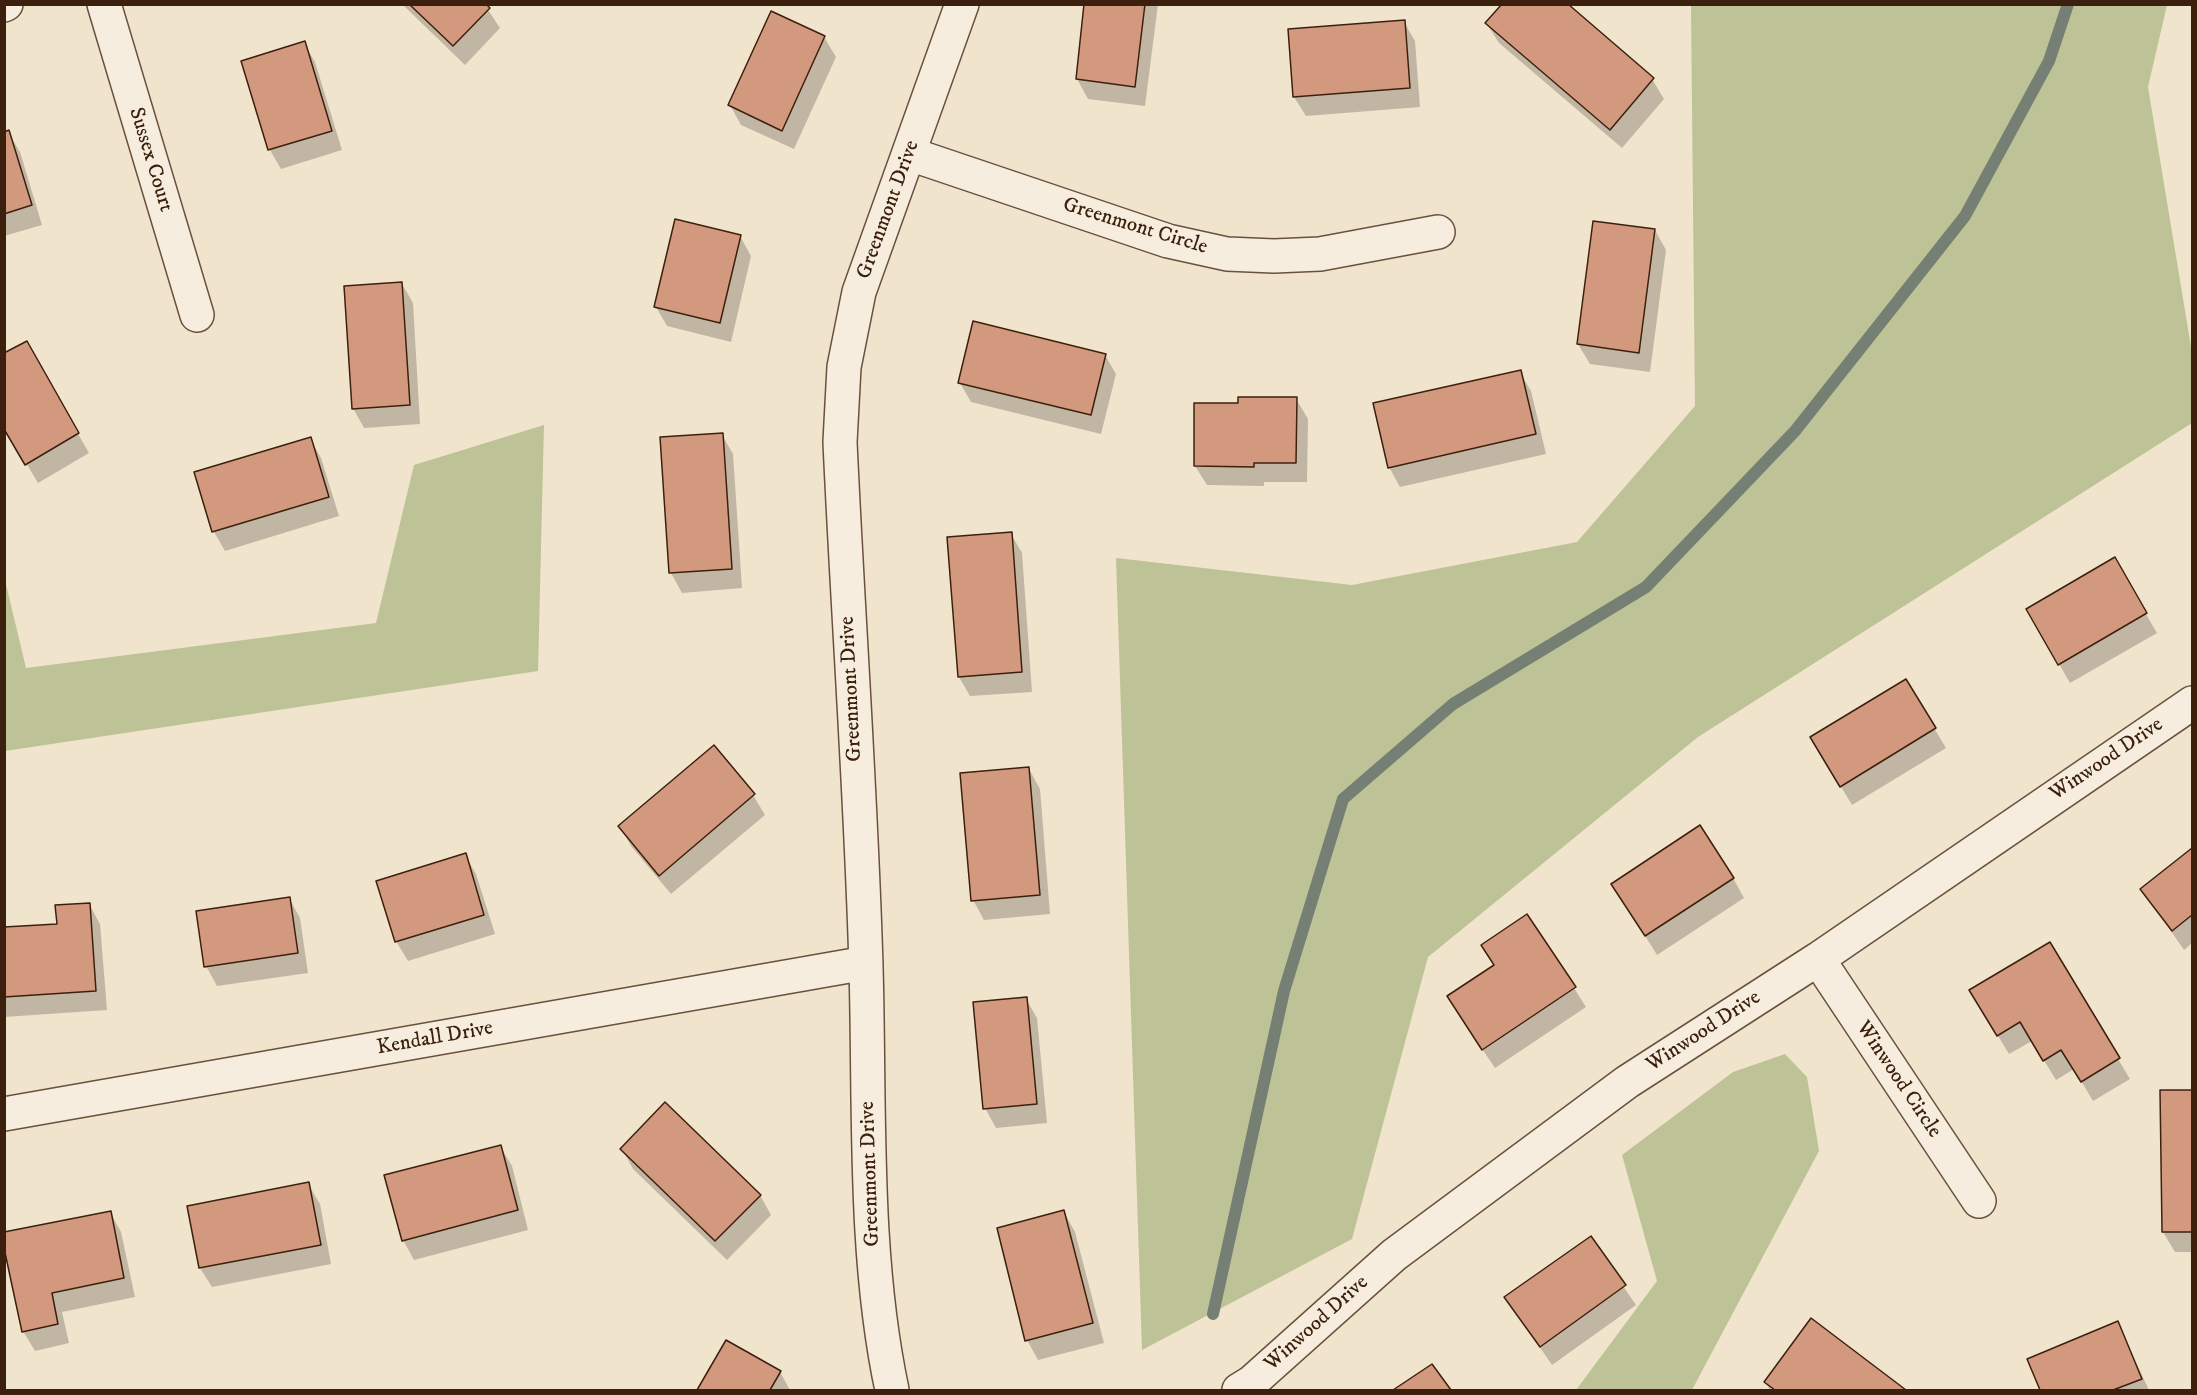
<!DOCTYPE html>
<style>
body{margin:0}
#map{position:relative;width:2197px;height:1395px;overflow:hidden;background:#f1e4cc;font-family:"IM FELL DW Pica",serif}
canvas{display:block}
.frame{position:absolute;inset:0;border:6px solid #3c200e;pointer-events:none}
</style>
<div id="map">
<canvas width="2197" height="1395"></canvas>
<div class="frame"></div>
</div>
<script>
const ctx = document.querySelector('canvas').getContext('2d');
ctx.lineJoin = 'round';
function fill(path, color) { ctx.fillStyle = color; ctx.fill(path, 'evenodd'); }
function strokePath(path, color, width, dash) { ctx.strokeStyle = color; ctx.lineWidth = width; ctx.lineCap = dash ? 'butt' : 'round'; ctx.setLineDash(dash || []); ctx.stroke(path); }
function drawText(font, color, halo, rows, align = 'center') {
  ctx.font = font + ' "IM FELL DW Pica",serif'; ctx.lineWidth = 6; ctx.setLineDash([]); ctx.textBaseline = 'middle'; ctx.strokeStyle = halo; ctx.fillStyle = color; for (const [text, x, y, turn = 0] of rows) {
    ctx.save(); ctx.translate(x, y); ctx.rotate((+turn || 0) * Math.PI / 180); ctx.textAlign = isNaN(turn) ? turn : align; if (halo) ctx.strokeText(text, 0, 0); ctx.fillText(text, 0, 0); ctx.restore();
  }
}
const green = new Path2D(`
 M1691 5H2167L2148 87 2192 353V423L1698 737 1428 957 1352 1239 1142 1350 1116 558 1352 585 1577 542 1695 406Z
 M544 425 538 671 5 751V580L26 668 376 623 414 465Z
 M1785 1054 1807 1077 1819 1151 1692 1390H1576L1657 1281 1622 1155 1733 1072Z`);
const shadow = new Path2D(`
 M402 4H484L500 28 465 65Z
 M1086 4H1158L1145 106 1088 99 1077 79Z
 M772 13 824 37 836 57 794 149 741 125 730 105Z
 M1404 22 1415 41 1420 107 1306 116 1294 97Z
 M1487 24 1652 79 1664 99 1622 148 1499 43Z
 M304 43 315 62 342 150 281 169 270 150 243 62Z
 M8 132 20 152 42 225 4 236V133Z
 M1655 230 1666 250 1650 372 1590 364 1578 344Z
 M740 236 751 256 731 342 667 326 656 307Z
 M402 284 413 303 420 424 364 428 353 408Z
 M26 343 89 453 38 483 4 426Z
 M1105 355 1116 374 1101 434 971 402 960 383Z
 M1520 372 1531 391 1546 454 1400 487 1389 467Z
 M1296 399 1308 419 1307 482H1264V486L1207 485 1195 466 1239 405Z
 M722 435 733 454 742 588 682 593 671 573 662 439Z
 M310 438 321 458 339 516 225 551 214 532 196 473Z
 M1011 534 1022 553 1032 692 970 696 959 677Z
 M2114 559 2157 633 2070 683 2028 610Z
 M1906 681 1946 748 1852 805 1823 757Z
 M1029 769 1040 789 1050 914 984 920 973 900Z
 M753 795 765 815 671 894 631 846 620 826Z
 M2192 850V943L2184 950 2142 889Z
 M465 855 476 874 495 934 408 961 396 941Z
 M1733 878 1744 898 1657 955 1613 884Z
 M289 898 300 918 308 973 217 986 206 966Z
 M89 904 100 924 107 1010 4 1017V929L58 925Z
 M2049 944 2130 1079 2093 1101 2074 1069 2056 1080 2032 1041 2009 1054 1982 1010Z
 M1574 988 1586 1007 1495 1068 1460 1016Z
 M1026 999 1037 1018 1047 1123 996 1128 985 1108Z
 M2162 1091H2192V1252H2175L2163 1232Z
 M500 1146 512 1166 528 1230 414 1260 403 1240Z
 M622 1149 760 1195 771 1215 727 1260 633 1169Z
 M308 1184 320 1204 331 1264 212 1287 200 1268 188 1207Z
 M110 1212 121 1232 135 1297 62 1312 69 1343 35 1351 23 1331Z
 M1064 1212 1075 1232 1104 1343 1038 1360 1027 1340Z
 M1590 1238 1636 1305 1552 1365 1506 1298Z
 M1812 1321 1903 1390H1770L1765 1382Z
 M2117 1322 2149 1390H2042L2029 1359Z
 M726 1342 780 1372 790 1390H699Z
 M1432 1366 1449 1390H1396Z`);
const stream = new Path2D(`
 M1213 1314 1284 991 1343 799 1453 704 1646 587 1795 431 1965 216 2049 61 2068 4`);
const building = new Path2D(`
 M409 4H486L490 8 453 46Z
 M1084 4H1145L1135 87 1076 79Z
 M1502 4H1568L1654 78 1610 130 1485 23Z
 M771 11 825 36 782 131 728 105Z
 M1405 20 1410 88 1293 97 1288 29Z
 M305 41 332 131 268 150 241 61Z
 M9 130 32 205 4 214V132Z
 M675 219 741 235 720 323 654 307Z
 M1593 221 1655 229 1639 353 1577 344Z
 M402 282 410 405 352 409 344 286Z
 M973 321 1106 354 1091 415 958 383Z
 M27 341 79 433 25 465 4 429V353Z
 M1521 370 1536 434 1388 468 1373 403Z
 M1238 397H1297L1296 463H1254V467L1194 466V403H1238Z
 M723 433 732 569 669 573 660 437Z
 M311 437 329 497 212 532 194 472Z
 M1012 532 1022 672 958 677 947 537Z
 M2115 557 2147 613 2058 665 2026 609Z
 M1906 679 1936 728 1840 787 1810 737Z
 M714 745 755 794 659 876 618 826Z
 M1029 767 1040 895 971 901 960 773Z
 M1700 825 1734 878 1645 936 1611 884Z
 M2192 848V915L2172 931 2140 889Z
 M466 853 484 915 395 942 376 881Z
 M290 897 298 953 204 967 196 911Z
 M90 903 96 991 4 997V927L57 924 55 905Z
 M1527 914 1576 987 1482 1050 1447 996 1494 965 1481 945Z
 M2050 942 2120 1058 2081 1082 2061 1050 2043 1061 2020 1022 1997 1036 1969 990Z
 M1027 997 1037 1104 983 1109 973 1002Z
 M2160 1090H2192V1232H2162Z
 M665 1102 761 1195 715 1241 620 1149Z
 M501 1145 518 1210 402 1241 384 1175Z
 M309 1182 321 1245 199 1268 187 1206Z
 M1064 1210 1093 1323 1025 1341 997 1228Z
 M111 1211 124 1278 52 1293 58 1324 22 1332 4 1248V1232Z
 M1591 1236 1626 1285 1540 1347 1504 1297Z
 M1811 1318 1906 1390H1775L1764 1382Z
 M2118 1321 2142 1379 2113 1390H2040L2027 1359Z
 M726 1340 781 1371 770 1390H697Z
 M1432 1364 1451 1390H1393Z`);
const street = new Path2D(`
 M104 4 197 315
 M4 5 6 4
 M910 154 1168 241 1227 254 1274 256 1320 254 1438 232
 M1818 959 1979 1201
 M4 1114 866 963
 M892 1390C863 1254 870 1106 866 967 861 792 848 617 840 442L844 367 859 292 962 4
 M1239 1390 1252 1382 1394 1255 1627 1082 1818 959 2192 703`);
const streetNames = [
 ["Sussex Court",150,160,73],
 ["Greenmont Drive",889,210,-70],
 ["Greenmont Circle",1135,227,17],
 ["Greenmont Drive",852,689,-93],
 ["Winwood Drive",2107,760,-34],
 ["Winwood Drive",1704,1032,-33],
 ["Kendall Drive",435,1039,-10],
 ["Winwood Circle",1898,1080,56],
 ["Greenmont Drive",871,1174,-92],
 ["Winwood Drive",1317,1324,-42]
];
fill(green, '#bdc396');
fill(shadow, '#0003');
strokePath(stream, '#757f73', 12);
fill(building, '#d3997e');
strokePath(building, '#3c200e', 1.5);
strokePath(street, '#69513e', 36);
strokePath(street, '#f6edde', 33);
drawText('21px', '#3c200e', '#f6edde', streetNames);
</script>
